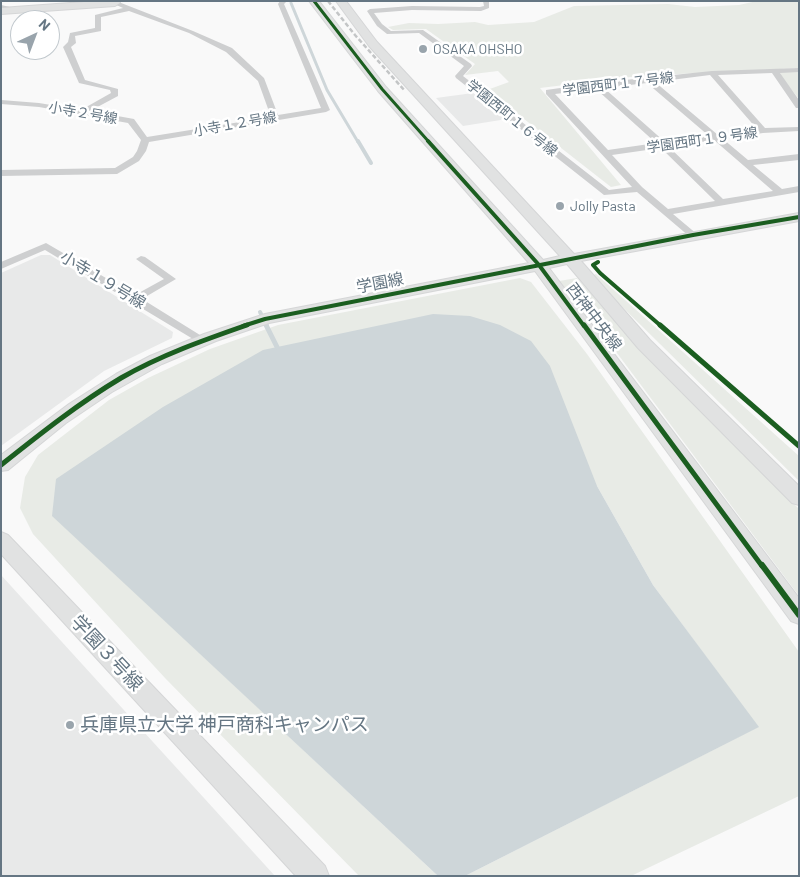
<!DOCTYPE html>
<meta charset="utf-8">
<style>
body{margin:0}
#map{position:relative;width:800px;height:877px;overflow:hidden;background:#f9f9f9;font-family:Barlow,sans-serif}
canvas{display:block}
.frame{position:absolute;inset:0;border:2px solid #657683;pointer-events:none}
.north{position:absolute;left:10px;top:10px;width:50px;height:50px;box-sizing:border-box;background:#fff;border:1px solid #c1c8cd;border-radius:50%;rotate:43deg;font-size:14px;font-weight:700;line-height:20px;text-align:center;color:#657683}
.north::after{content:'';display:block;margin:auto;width:18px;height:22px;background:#99a4ac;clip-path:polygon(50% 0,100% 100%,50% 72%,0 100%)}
</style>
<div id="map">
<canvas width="800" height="877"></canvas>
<div class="frame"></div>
<div class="north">N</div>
</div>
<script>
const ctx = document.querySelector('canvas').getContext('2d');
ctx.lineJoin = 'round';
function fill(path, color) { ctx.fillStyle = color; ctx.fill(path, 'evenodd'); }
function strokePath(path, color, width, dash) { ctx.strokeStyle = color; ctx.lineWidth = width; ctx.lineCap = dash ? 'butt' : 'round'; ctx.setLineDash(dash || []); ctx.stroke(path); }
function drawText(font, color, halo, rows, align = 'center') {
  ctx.font = font + ' Barlow,"Noto Sans JP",sans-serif'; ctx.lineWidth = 5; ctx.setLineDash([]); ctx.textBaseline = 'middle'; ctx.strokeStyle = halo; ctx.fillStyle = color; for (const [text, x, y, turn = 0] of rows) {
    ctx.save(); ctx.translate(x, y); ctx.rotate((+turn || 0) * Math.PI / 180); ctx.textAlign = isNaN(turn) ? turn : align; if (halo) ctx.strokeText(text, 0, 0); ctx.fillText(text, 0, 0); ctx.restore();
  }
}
const built = new Path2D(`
 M473 93 507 119 463 126 436 98Z
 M41 255H50L173 332 172 338 104 371 1 446V273Z
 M1 575 275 876H1Z`);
const green = new Path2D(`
 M757 1H799V68L639 76 540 88 621 185 611 187 487 90 509 82 498 71 465 75 475 64 426 29 393 30 388 27 409 23 438 24 475 22 488 25 534 22 574 6 668 4 695 7 739 5Z
 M783 72H799V99L779 74Z
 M596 274 799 456V481L591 276Z
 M520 278 531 282 587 354 799 652V796L631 876H465L758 727 653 585 597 486 53 516 438 876H359L165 678 33 534 20 508 25 477 38 455 109 400 148 378 210 349 278 325Z
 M577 278 656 365 799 509V596L587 313 559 281Z`);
const water = new Path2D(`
 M433 314 470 316 500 325 531 341 550 366 597 486 653 585 759 727 465 876H438L52 516 56 479 163 407 263 350Z`);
const streamFar2 = new Path2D(`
 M291 3 327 90 358 142`);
const streamFar1 = new Path2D(`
 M358 141 371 163
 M260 312 267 326`);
const stream = new Path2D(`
 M266 325 277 347`);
const street = new Path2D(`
 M116 1 193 31 232 48 264 78 278 115 321 108 278 4 280 1H287L284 4 330 110 326 112 149 142 146 151 139 161 117 174 1 176V170L115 168 133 157 137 151 141 140 128 123 39 107 1 104V100L39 103 81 110 111 93 110 90 79 83 63 47 68 42 70 33 95 28V15L123 8 112 3ZM129 11 189 33 226 52 258 81 271 117 147 137 134 119 90 111 118 96V89L85 80 71 47 76 43 75 36 101 31V17Z
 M483 1H489V8L481 11 412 10 374 13 382 24 391 31 423 30 471 64 472 66 463 76 609 190 632 187 546 94V90L596 83 712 71 799 68V72L780 73 799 100V108H796L772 73 718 75 765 128 799 127V131L763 133 723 139 748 160 799 154V160L753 165 782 189 799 186V192L673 214 698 235 696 237H690L637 192 604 195 456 78 455 76 464 66 419 33 387 34 377 26 367 11 370 9 412 6 480 7 484 6ZM710 75 757 129 718 135 655 82ZM647 83 709 136 665 142 604 88ZM596 89 656 143 608 150 555 94ZM714 140 773 191 723 199 669 147ZM661 148 715 201 668 209 642 187 612 155Z
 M1 5 19 9 16 11 1 9Z
 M46 243 135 295 164 279 136 259 141 256 145 257 176 279 142 299 208 340 206 342H198L45 250 1 269V262Z`);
const secondary = new Path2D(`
 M98 1H119L120 3 115 6 1 14V8Z
 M309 1H319L386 87 543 260 560 256 369 46 336 1H346L377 42 574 254 799 213V221L581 261 650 340 799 486V505L792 503 638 348 567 264 549 268 799 598V624L791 621 535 271 269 323 216 341 162 364 112 392 66 423 8 470 1 471V455L69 404 116 374 150 356 204 334 265 314 529 263 378 91Z
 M1 532 8 535 325 866 329 876H296L1 554Z`);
const rail = new Path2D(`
 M328 1 355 35 405 91`);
const cyclewayFar3 = new Path2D(`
 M314 1 382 89 429 142`);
const cyclewayFar2 = new Path2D(`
 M428 141 539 265 584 326
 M598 262 593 265 600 273 661 326
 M243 326 265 319 693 235 799 217`);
const cyclewayFar1 = new Path2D(`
 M584 325 762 566
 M660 325 799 446
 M1 465C40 434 79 403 121 378 161 355 204 340 247 325`);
const cycleway = new Path2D(`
 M762 565 799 615`);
const markers = [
 [423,49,5,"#99a4ac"],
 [560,206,5,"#99a4ac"],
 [70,725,5,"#99a4ac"]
];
const farPoinames = [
 ["OSAKA OHSHO",433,49],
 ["Jolly Pasta",570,206]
];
const farStreetnames = [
 ["学園西町１７号線",618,84,-7],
 ["小寺２号線",83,113,10],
 ["学園西町１６号線",512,118,39],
 ["小寺１２号線",235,124,-10],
 ["学園西町１９号線",702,140,-8]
];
const streetNames = [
 ["小寺１９号線",103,280,31],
 ["学園線",380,283,-11],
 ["西神中央線",594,317,53]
];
const nearStreetnames = [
 ["学園３号線",107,653,47]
];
const nearPoinames = [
 ["兵庫県立大学 神戸商科キャンパス",80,725]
];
fill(built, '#e8e9e9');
fill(green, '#e8ebe6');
fill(water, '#ced6d9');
strokePath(streamFar2, '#ced6d9', 3);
strokePath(streamFar1, '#ced6d9', 4);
strokePath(stream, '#ced6d9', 5);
strokePath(secondary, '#d5d6d7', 2);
fill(street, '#cecfd0');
fill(secondary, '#e1e2e2');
strokePath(rail, '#c3c5c6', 2.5, [4.5, 2.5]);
strokePath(cyclewayFar3, '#1b5e20', 3);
strokePath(cyclewayFar2, '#1b5e20', 4);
strokePath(cyclewayFar1, '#1b5e20', 5);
strokePath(cycleway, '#1b5e20', 6);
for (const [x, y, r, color] of markers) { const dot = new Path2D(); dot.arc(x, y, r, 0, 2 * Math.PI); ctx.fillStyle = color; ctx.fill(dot); strokePath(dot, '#fff', 2); }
drawText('14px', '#657683', '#fff', farPoinames, 'left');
drawText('14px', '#657683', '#fff', farStreetnames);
drawText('16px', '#657683', '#fff', streetNames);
drawText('19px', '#657683', '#fff', nearStreetnames);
drawText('19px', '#657683', '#fff', nearPoinames, 'left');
</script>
